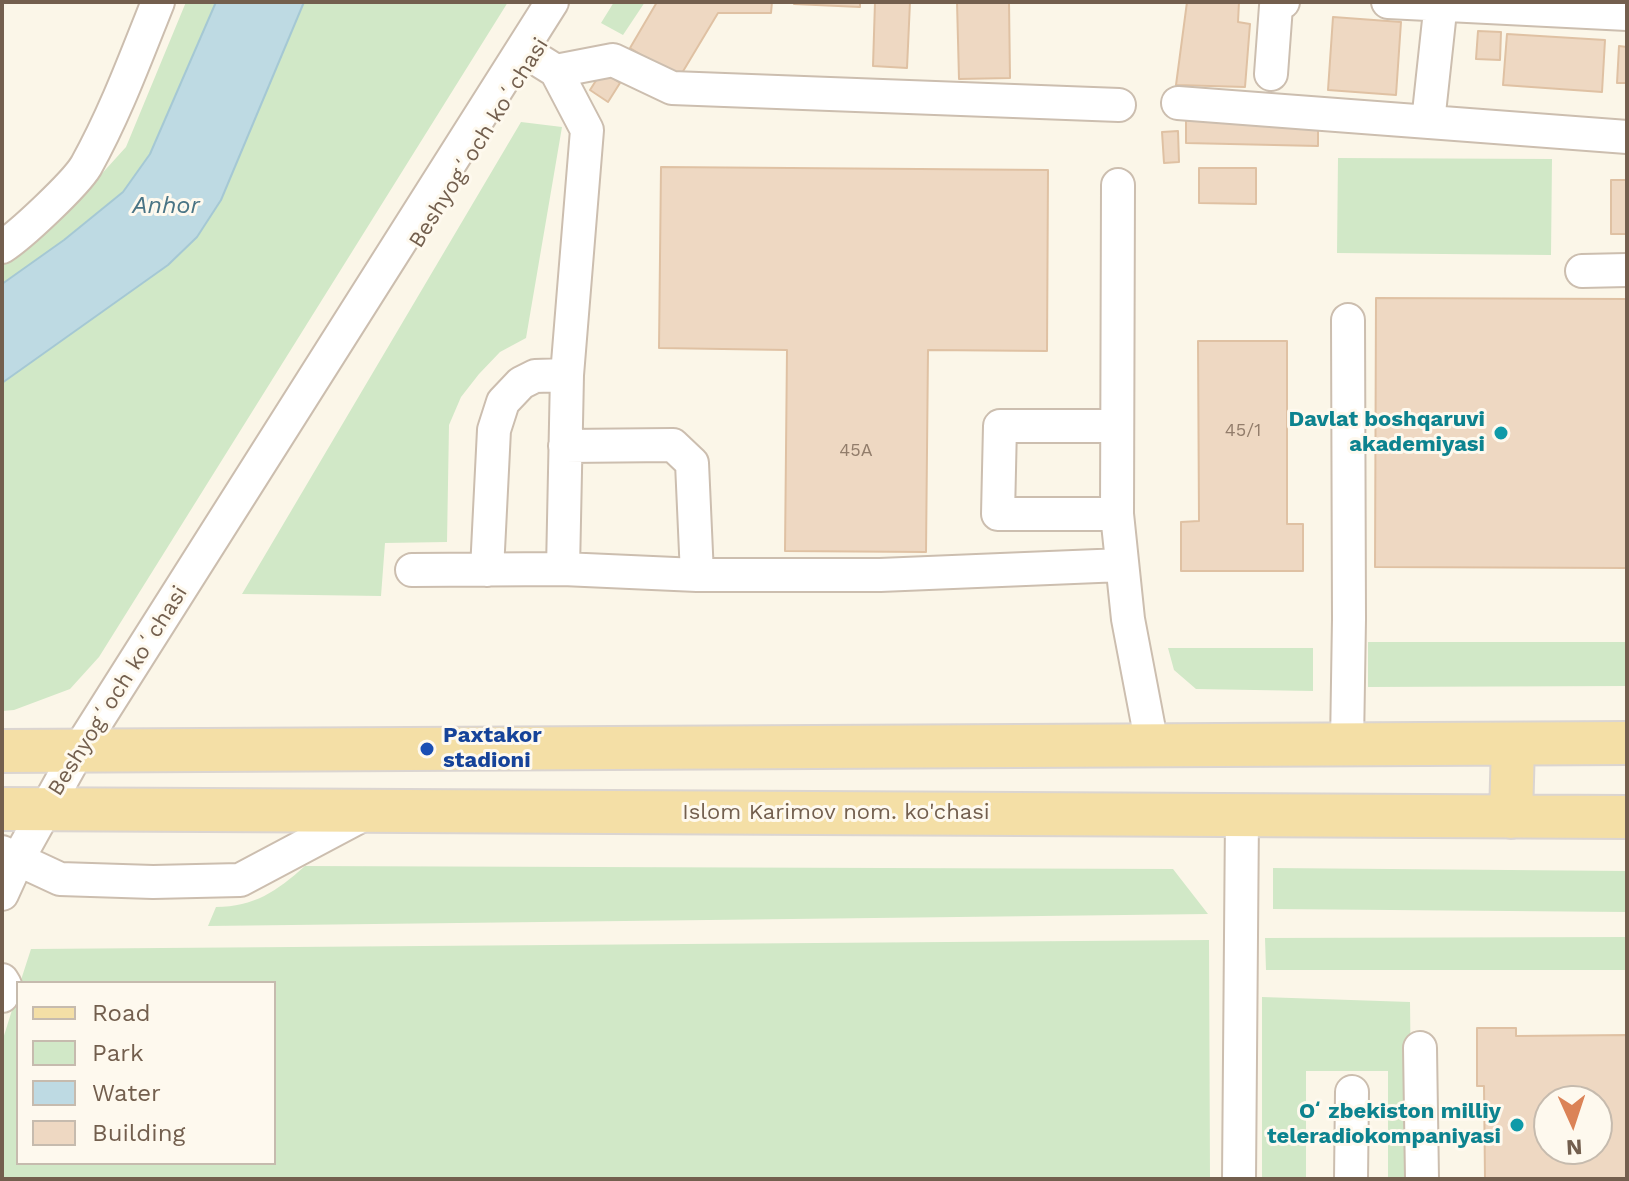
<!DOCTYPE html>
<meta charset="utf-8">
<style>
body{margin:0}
#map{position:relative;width:1629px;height:1181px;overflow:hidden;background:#fbf6e8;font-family:"Work Sans",sans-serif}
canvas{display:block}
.frame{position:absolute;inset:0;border:4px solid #735f4e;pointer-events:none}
.legend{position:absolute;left:16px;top:981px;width:260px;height:184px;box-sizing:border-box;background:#fef9ee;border:2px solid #c6bbae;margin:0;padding:10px 14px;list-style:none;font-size:24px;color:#735f4e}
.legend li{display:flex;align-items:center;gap:16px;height:40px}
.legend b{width:40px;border:2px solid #c6bbae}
.north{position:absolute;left:1533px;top:1085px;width:80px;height:80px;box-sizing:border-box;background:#fef9ee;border:2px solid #c6bbae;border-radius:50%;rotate:177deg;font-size:22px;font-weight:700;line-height:32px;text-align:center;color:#735f4e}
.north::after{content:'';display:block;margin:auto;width:28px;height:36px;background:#db8357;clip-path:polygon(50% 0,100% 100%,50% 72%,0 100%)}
</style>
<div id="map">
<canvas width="1629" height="1181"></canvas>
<div class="frame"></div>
<ul class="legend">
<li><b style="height:10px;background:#f4dfa6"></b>Road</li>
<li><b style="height:22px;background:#d1e8c7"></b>Park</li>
<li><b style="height:22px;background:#bedae3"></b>Water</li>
<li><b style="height:22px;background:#eed8c2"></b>Building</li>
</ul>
<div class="north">N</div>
</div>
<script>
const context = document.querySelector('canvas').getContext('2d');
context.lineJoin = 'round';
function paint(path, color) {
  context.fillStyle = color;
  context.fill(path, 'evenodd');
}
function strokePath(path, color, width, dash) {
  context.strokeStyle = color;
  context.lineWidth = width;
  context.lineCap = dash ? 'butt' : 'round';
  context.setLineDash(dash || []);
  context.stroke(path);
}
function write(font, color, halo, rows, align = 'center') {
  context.font = font + ' "Work Sans",sans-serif';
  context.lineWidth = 6;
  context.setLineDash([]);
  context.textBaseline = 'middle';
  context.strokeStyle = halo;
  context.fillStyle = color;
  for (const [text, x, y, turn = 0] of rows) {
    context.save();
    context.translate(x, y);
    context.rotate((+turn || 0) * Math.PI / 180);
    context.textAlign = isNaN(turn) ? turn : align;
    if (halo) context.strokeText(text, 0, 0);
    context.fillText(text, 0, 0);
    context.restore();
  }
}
paint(new Path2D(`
 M186 2H216L150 154 123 192 64 240 2 284V261L57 223 126 147Z
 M304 2H508L99 657 70 689 14 710 2 711V383L168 265 197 237 221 200Z
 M614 2H645L623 35 601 23Z
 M521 122 562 127 526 338 500 352 479 374 461 397 449 425 447 542 385 543 381 596 242 594Z
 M1338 158 1552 159 1551 255 1337 253Z
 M1368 642H1627V686L1368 687Z
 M1168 648H1313V691L1196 689 1174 670Z
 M305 866 1173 869 1208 914 208 926 216 907C254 907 277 891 305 866Z
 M1273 868 1627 871V912L1273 909Z
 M1627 937V970H1266L1265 938Z
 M1209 940 1210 1179H2V1042L18 991V1163H274V983H20L31 949Z
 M1262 997 1410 1002 1412 1179H1388V1071H1306V1179H1262Z`), '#d1e8c7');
const water = new Path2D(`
 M216 2H304L221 200 197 237 168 265 2 383V284L64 240 123 192 150 154Z`);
paint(water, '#bedae3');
strokePath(water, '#a5c8d4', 2);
const building = new Path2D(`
 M657 2H772L771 13H718L679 78 630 48Z
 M794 2H860V7L794 4Z
 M875 2H910L907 68 873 66Z
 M957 2H1009L1010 78 959 79Z
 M1187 2H1239L1238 22 1250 24 1245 87 1176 85Z
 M1333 17 1401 22 1396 95 1328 90Z
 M1478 31 1501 32 1500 60 1476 59Z
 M1507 34 1605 40 1602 92 1503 85Z
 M1619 46 1627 47V83H1617Z
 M602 71 620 83 608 102 590 90Z
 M1186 120 1318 123V146L1186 143Z
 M1178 131 1179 162 1164 163 1162 132Z
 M661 167 1048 170 1047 351 928 350 926 552 785 551 787 350 659 348Z
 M1199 168H1256V204L1199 203Z
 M1611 180H1627V234H1611Z
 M1376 298 1627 299V568L1375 567Z
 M1198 341H1287V524H1303V571H1181V522L1199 521Z
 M1477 1028H1516V1036L1627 1035V1179H1485L1484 1086H1477ZM1549 1101H1597V1149H1549Z`);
paint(building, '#eed8c2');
strokePath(building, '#dfc1a3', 2);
const minor = new Path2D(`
 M1388 2 1627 14
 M540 61 556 71 613 60 672 88 1119 105
 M1271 74 1276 6 1283 2
 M1178 103 1627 137
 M1428 122 1441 2
 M1118 185 1117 514 1128 619 1152 745
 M2 247C21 235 75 184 86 166 115 114 136 57 158 2
 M1582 271 1627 270
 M1116 426H1000L998 514H1117
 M565 446 673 445 692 463 697 575H880L1122 565
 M563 569 697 575
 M412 570 563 569 567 375 587 130 556 71
 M487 570 494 430 503 402 521 383 535 376 567 375
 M1347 744 1349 619 1348 320
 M2 852 60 879 153 882 240 880 368 812
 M2 894 18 859 78 751 552 2
 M2 980 5 985 2 996
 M1420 1048 1422 1179
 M1239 1179 1242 815
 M1351 1179 1352 1092`);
const major = new Path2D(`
 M2 751 1627 743
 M2 809 1627 817
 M1511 817 1513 744`);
strokePath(minor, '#ccbeaf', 36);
strokePath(major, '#dbd5d1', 46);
strokePath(minor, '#fff', 32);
strokePath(major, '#f4dfa6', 42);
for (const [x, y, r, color] of [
 [1501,433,8,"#0f9aa8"],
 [427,749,8,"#1a4fb4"],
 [1517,1125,8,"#0f9aa8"]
]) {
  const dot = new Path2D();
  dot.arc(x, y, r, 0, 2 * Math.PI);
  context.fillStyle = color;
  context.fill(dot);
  strokePath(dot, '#fef9ee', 3);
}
write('18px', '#927d6b', null, [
 ["45/1",1243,431],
 ["45A",856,451]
]);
write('22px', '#735f4e', '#fef9ee', [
 ["Beshyogʻoch koʻchasi",479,143,-58],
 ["Beshyogʻoch koʻchasi",118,691,-58],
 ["Islom Karimov nom. ko'chasi",836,813]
]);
write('bold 22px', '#0d838f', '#fef9ee', [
 ["Davlat boshqaruvi",1485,420],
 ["akademiyasi",1485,445],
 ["Oʻzbekiston milliy",1501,1112],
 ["teleradiokompaniyasi",1501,1137]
], 'right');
write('bold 22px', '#164399', '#fef9ee', [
 ["Paxtakor",443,736],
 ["stadioni",443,761]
], 'left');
write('italic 24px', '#497485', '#fef9ee', [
 ["Anhor",166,206]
]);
</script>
